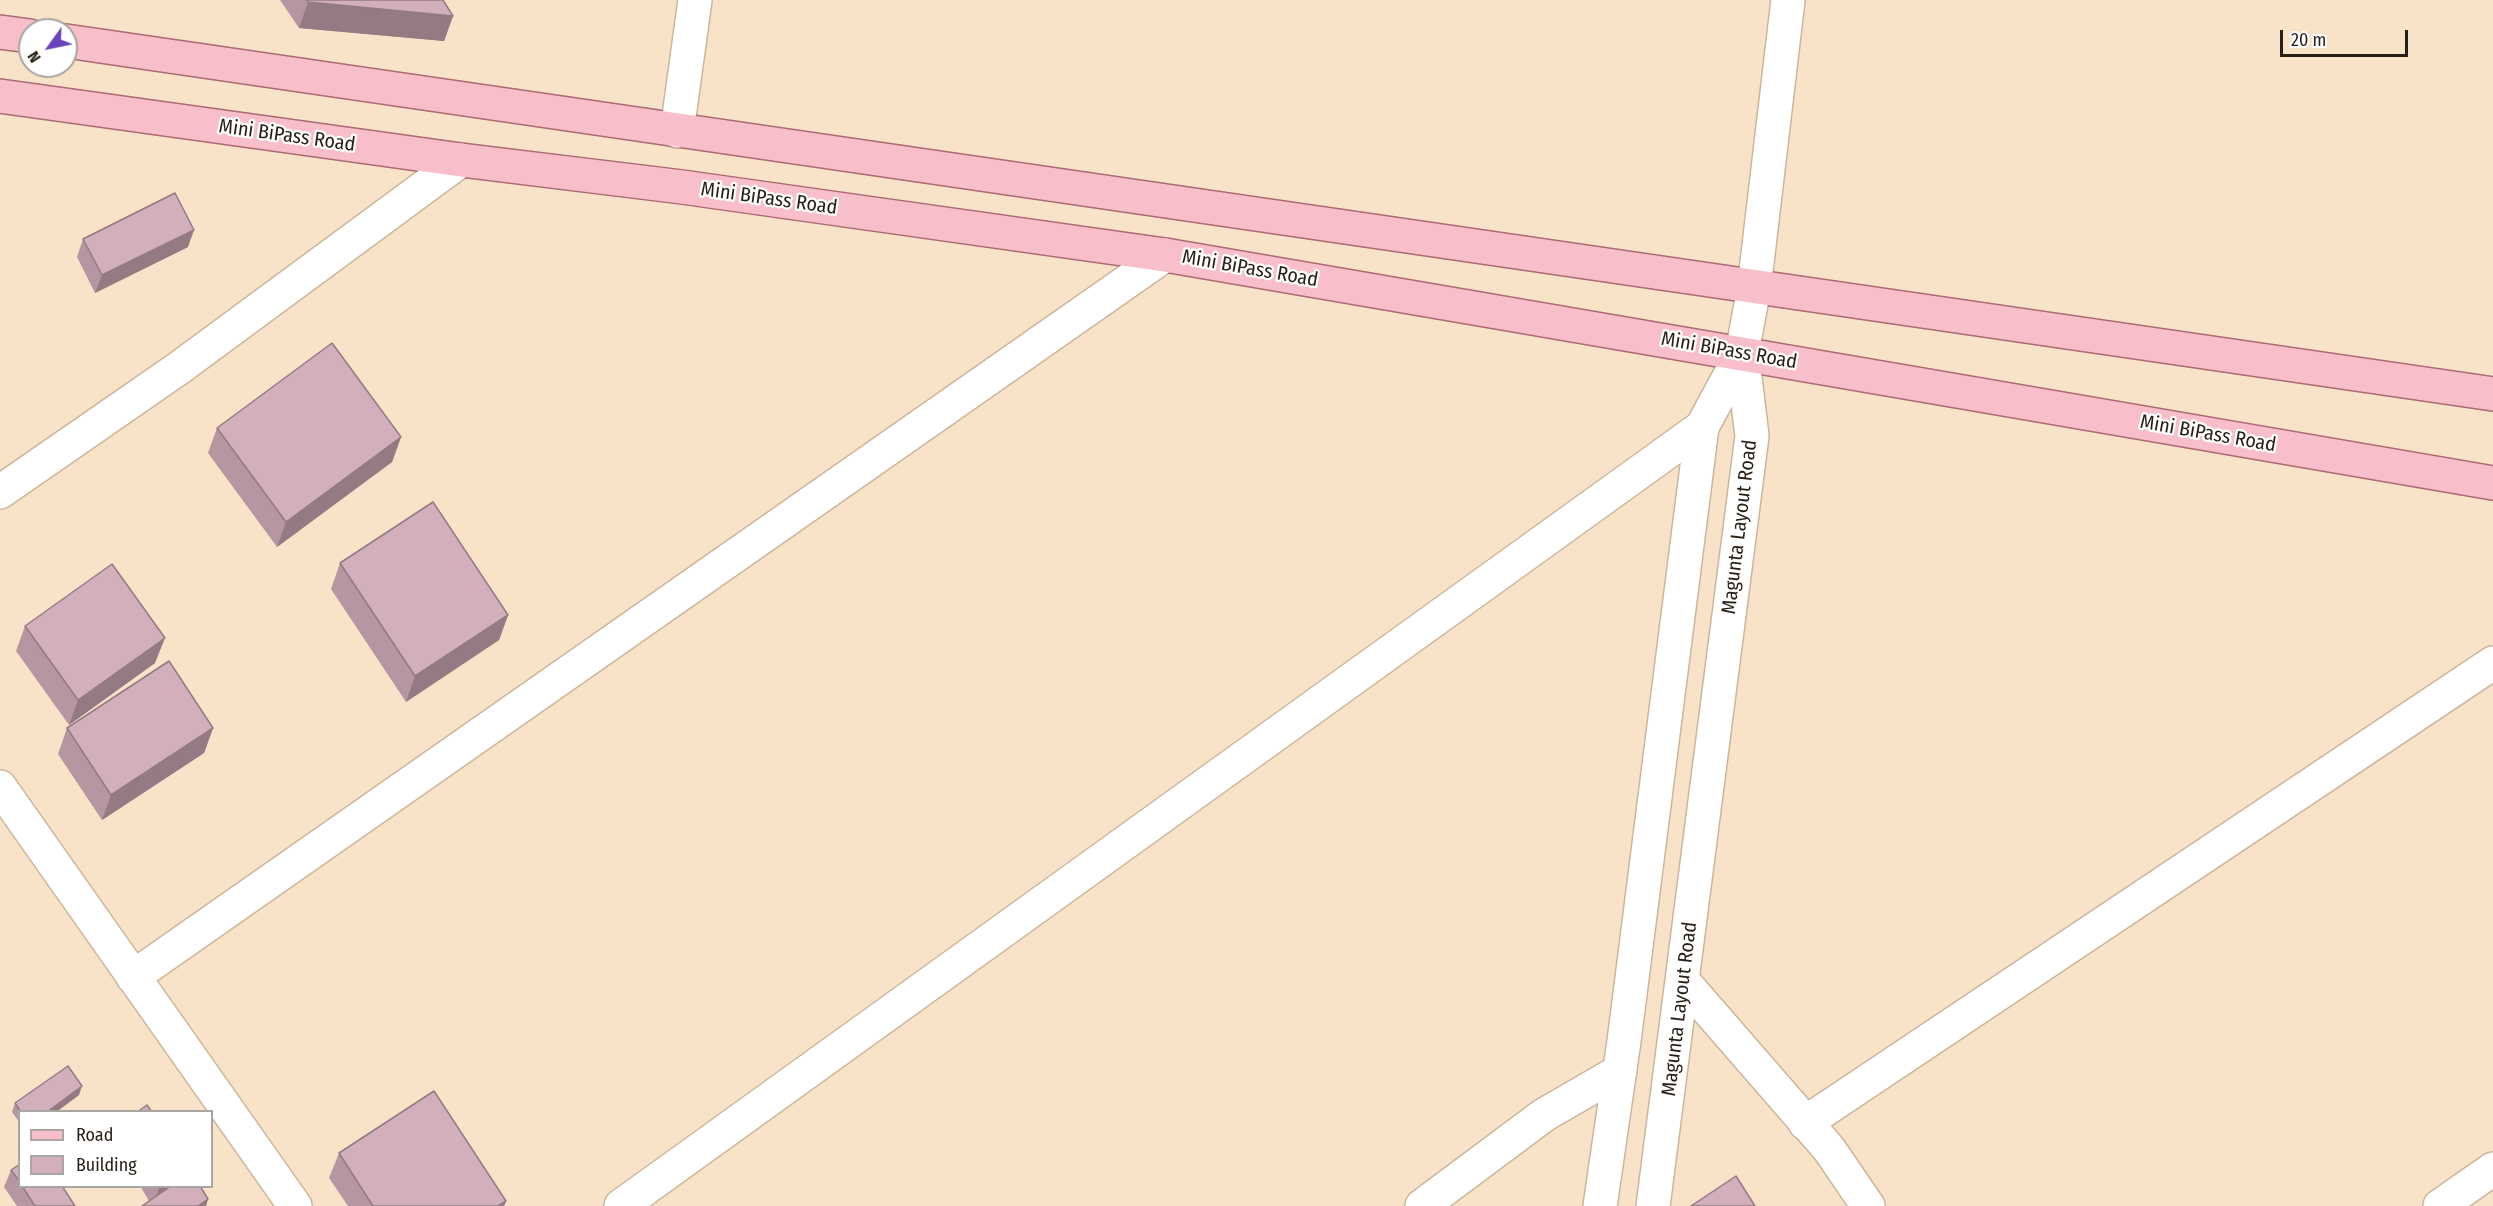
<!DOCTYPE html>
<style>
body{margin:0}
#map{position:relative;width:2493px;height:1206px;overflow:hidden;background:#f9e3c8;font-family:"Fira Sans Condensed",sans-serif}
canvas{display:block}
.legend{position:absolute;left:18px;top:1110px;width:195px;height:78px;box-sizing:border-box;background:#fff;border:2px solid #a9a5a1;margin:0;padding:8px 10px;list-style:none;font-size:18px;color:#271f15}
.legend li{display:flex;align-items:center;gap:12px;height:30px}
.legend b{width:30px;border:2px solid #a9a5a1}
.north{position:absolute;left:18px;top:18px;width:60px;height:60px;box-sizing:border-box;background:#fff;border:2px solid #a9a5a1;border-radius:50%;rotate:237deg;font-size:16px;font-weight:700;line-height:24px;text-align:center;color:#271f15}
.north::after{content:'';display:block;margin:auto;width:21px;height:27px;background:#6944bc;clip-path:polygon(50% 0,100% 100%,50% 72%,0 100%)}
.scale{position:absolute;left:2280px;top:30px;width:128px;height:27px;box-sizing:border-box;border:3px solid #271f15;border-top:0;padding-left:8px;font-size:18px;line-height:21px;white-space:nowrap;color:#271f15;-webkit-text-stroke:4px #fff;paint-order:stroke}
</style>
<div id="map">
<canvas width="2493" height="1206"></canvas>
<ul class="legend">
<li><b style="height:8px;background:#f8beca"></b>Road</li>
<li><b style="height:16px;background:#d2afbb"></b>Building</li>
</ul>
<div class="north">N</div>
<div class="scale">20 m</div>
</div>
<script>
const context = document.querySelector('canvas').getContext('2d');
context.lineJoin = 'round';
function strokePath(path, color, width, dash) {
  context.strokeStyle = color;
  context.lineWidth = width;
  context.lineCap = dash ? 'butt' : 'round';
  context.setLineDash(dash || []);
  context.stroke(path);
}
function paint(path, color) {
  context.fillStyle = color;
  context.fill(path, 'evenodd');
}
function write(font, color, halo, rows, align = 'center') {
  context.font = font + ' "Fira Sans Condensed",sans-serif';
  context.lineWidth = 4.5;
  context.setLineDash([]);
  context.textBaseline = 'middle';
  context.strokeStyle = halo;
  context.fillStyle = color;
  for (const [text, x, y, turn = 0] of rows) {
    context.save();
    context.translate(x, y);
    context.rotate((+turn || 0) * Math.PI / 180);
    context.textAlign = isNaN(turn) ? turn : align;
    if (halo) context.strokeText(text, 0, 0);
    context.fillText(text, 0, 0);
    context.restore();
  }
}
const minor = new Path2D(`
 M677 131 695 0
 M0 492 179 368 461 160
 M0 787 295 1206
 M133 977 1165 255
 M1683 981 1829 1149 1868 1206
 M1805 1123 2493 663
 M621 1206 1702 427
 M1422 1206 1544 1115 1620 1071
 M1600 1206 1624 1041 1702 427 1742 353
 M1653 1206 1752 436 1742 353 1754 288 1788 0
 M2440 1206 2493 1169`);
const major = new Path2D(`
 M0 32 30 36
 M66 41 2493 394
 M0 96 461 160 682 187 1165 255 2493 483`);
strokePath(minor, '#cbb69c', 36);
strokePath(major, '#ac6a74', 36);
strokePath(minor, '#fff', 33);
strokePath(major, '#f8beca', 33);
paint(new Path2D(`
 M280 0H443L453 16 444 41 299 28Z
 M83 239 188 247 95 293 77 257Z
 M217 428 401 437 392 462 277 547 208 453Z
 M340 563 508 615 499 640 406 702 331 589Z
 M25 626 155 663 69 725 16 651Z
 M67 728H213L204 753 102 820 58 754Z
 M79 1095 56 1112H20V1123L12 1112 15 1103Z
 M339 1153 506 1201 504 1206H348L329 1178Z
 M20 1164V1186H62L75 1206H17L4 1187 11 1170Z
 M140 1186H200L208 1199 206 1206H142L149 1201Z`), '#b596a1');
paint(new Path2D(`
 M308 2 453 16 444 41 299 28Z
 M194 230 188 247 95 293 102 275Z
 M401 437 392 462 277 547 286 522Z
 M508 615 499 640 406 702 415 676Z
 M165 638 155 663 69 725 78 700Z
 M213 728 204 753 102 820 111 795Z
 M82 1086 79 1095 56 1112H47Z
 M161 1186H182L153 1206 159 1188Z
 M208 1199 206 1206H198Z
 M506 1201 504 1206H498Z`), '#937a83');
const building = new Path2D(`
 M306 0H443L453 16 308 2Z
 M175 193 194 230 102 275 83 239Z
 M332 343 401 437 286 522 217 428Z
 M433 502 508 615 415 676 340 563Z
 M112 564 165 638 78 700 25 626Z
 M169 661 213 728 111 795 67 728Z
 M68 1066 82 1086 47 1112H21L15 1103Z
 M434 1091 506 1201 498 1206H373L339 1153Z
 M147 1105 152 1112H137Z
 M20 1164V1182L11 1170Z
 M1736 1176 1755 1206H1691Z
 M22 1186H62L75 1206H35Z
 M171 1186H200L208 1199 198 1206H142Z`);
paint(building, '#d2afbb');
strokePath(building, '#937a83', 1.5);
write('20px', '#271f15', '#fff', [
 ["Mini BiPass Road",287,136,8],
 ["Mini BiPass Road",769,199,8],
 ["Mini BiPass Road",1250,269,10],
 ["Mini BiPass Road",1729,351,10],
 ["Mini BiPass Road",2208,434,10],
 ["Magunta Layout Road",1740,527,-83],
 ["Magunta Layout Road",1680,1009,-83]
]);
</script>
